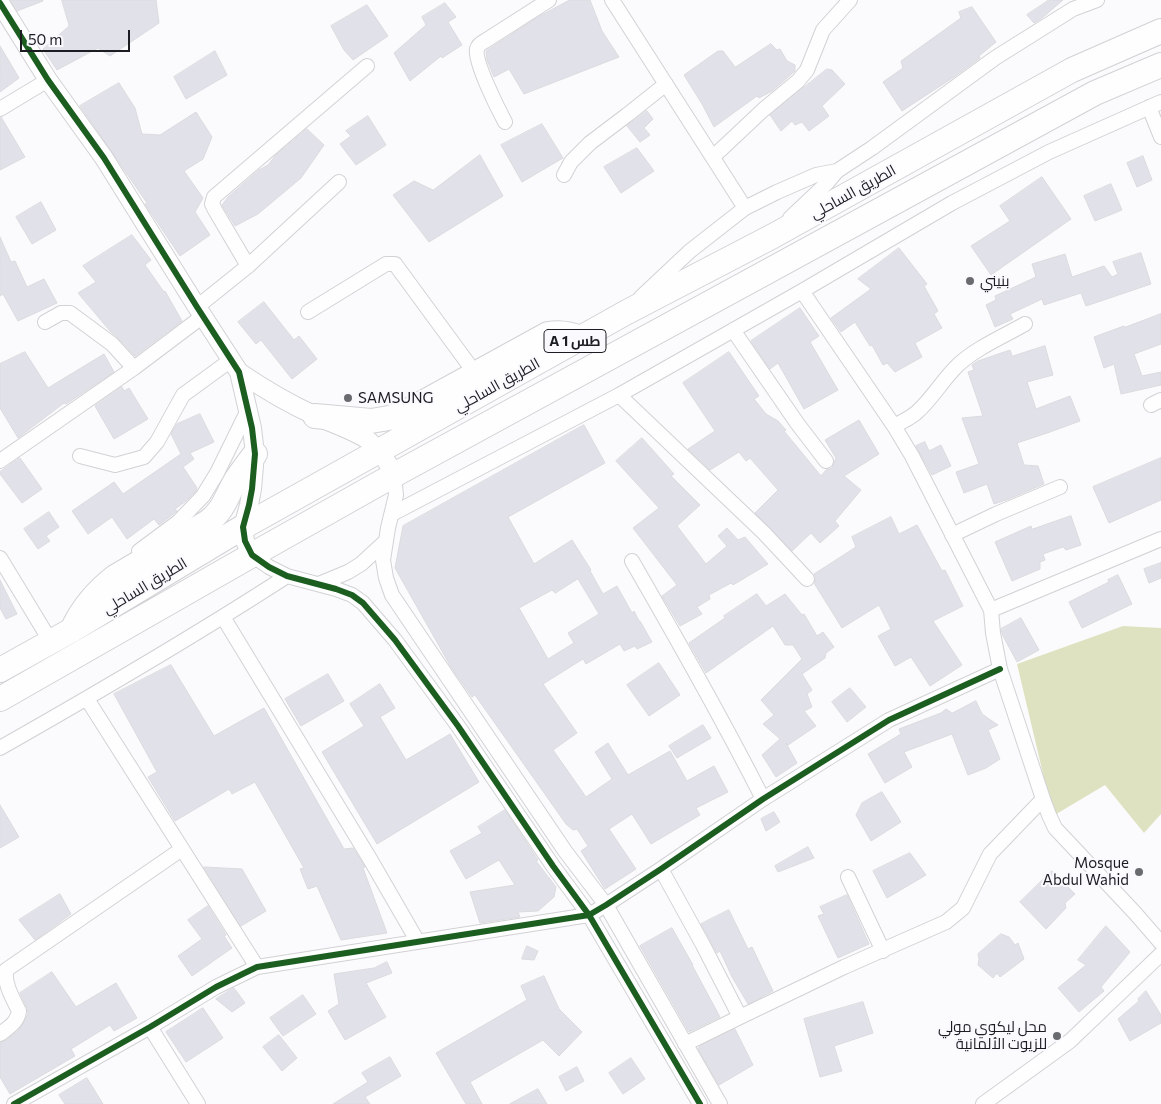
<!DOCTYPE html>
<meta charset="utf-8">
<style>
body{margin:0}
#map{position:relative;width:1161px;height:1104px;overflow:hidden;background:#fbfbfd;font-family:Commissioner,sans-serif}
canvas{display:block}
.scale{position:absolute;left:20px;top:30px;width:110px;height:22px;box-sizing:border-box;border:2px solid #1c1d23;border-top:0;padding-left:6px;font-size:15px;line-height:18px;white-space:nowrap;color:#1c1d23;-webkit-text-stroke:4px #fafafe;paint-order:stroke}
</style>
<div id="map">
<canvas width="1161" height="1104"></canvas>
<div class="scale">50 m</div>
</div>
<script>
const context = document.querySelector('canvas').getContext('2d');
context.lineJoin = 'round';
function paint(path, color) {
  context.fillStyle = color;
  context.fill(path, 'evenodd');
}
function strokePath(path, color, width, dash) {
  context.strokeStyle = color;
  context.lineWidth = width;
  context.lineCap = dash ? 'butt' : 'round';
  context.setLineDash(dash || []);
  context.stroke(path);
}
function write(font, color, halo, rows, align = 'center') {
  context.font = font + ' Commissioner,Cairo,sans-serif';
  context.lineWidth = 4;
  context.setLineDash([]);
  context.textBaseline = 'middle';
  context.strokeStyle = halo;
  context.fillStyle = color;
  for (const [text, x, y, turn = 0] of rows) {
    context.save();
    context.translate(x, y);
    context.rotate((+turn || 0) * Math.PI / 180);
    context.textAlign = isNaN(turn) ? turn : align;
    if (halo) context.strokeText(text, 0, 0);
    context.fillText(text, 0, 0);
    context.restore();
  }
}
paint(new Path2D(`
 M1123 626 1161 628V814L1144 833 1105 785 1053 816 1017 664Z`), '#dfe2c0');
const building = new Path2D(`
 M11 0H43V1L17 11Z
 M62 0H156L159 23 110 56 98 48 57 70 43 49 69 26Z
 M570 0H590L602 31 619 57 524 94 509 69 494 77 487 60 486 51 538 17Z
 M1049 0H1063L1042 18 1034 23 1027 15Z
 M445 3 456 17 448 22 462 45 442 58 441 56 410 81 394 53 426 25 422 17Z
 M367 5 388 36 353 60 344 50 331 26Z
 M972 7 996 42 979 56 980 58 954 77 902 111 883 82 903 68 901 61 961 18 959 12Z
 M771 44 777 50 780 49 787 61 795 65V71L772 91 759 98 757 96 714 127 702 104 684 75 718 51H723L735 67Z
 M0 46 19 78 0 92Z
 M215 51 227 75 186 99 174 77Z
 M827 69 832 70 845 84 822 106 829 116 809 131 802 122 795 125 792 121 781 131 770 115Z
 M119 83 135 108 142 134 160 135 196 112 212 137 203 159 184 171 203 198 195 212 210 235 180 256 145 204 147 203 80 106Z
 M647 111 653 119 644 128 650 135 640 142 627 126Z
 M368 116 386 145 356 165 340 144 351 136 346 131Z
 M1 117 25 157 0 170V118Z
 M542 124 563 158 522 182 501 145Z
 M307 129 324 145 301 178 258 214 235 226 222 205 228 197 259 170 268 165 275 156Z
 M637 148 654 171 621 193 604 167Z
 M480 155 503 196 429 242 393 195 414 181 433 190Z
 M1143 156 1152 180 1137 187 1127 163Z
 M1042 177 1071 219 991 275 971 246 1010 221 1000 206Z
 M1111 184 1122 210 1095 221 1084 196Z
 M41 202 56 230 32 244 16 217Z
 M132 235 151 260 145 265 164 292 165 291 182 321 135 356 118 338 110 331 78 293 96 282 83 266Z
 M0 237 11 262 15 261 27 287 44 279 57 303 18 321 3 294 0 296Z
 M899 248 927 284 924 286 938 311 934 314 942 328 915 343 922 357 895 372 887 363 883 365 872 345 870 346 855 322 841 332 831 318 871 289 858 279Z
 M1141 253 1151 284 1086 306 1081 293 1044 305 1042 299 1010 314 1013 319 995 327 986 305 996 300 995 296 1036 277 1032 264 1065 254 1072 277 1104 266 1112 277 1118 274 1113 262Z
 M264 302 294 340 299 336 317 359 292 379 261 340 256 344 238 322Z
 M800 308 819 336 810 342 838 390 804 409 778 363 770 369 751 341Z
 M1161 314V344L1134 354 1142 376 1161 372V385L1121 394 1114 364 1104 368 1094 337 1124 326 1125 327Z
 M1045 346 1053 375 1027 382 1036 409 1070 396 1080 421 1050 432 1017 443 1024 465 1038 466 1044 484 1009 499 994 504 987 484 964 493 956 472 979 464 962 418 983 416 968 372 974 370 972 365 978 361 1010 350 1012 356Z
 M25 352 48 388 104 354 114 372 66 404 64 403 18 438 0 408V364Z
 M729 352 759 396 754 399 766 414 778 421 786 430 784 431 821 476 826 470 832 468 836 458 825 440 859 420 879 454 844 476 861 490 835 521 839 526 820 543 811 533 792 551 755 513 778 490 750 458 746 461 739 452 710 470 688 449 715 431 683 383Z
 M122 387 124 391 129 388 148 419 114 439 95 406Z
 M200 414 214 442 190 453 194 459 183 467 197 488 196 491 186 501 175 509 177 511 172 515 159 525 154 519 127 539 112 517 88 534 72 511 114 482 123 494 181 454 171 434 177 424Z
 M584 425 605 463 508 517 534 564 572 540 591 570 590 571 603 594 617 586 632 613 634 611 639 621H640L652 642 637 649 635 646 624 651 620 644 586 664 583 659 543 684 577 733 553 750 586 797 612 779 595 752 608 743 628 775 670 751 687 781 714 766 728 792 696 808 700 815 651 844 632 814 609 829 636 869 605 889 581 851 588 846 577 829 573 830 566 824 475 695 472 697 451 667 395 568 403 526ZM578 579 599 614 568 633 574 643 548 659 519 608 552 590 555 593Z
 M642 438 674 474 671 476 700 505 677 526 706 564 727 546 718 536 727 528 738 540 745 537 768 564 733 585 731 583 709 595 710 599 697 607 702 614 680 626 662 596 677 585 633 528 659 508 616 461Z
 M925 442 929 451 941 445 951 466 932 475 916 446Z
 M20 458 42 489 22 503 0 474V472Z
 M1161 458V500L1109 523 1093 487Z
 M49 512 59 527 46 536 50 541 38 549 24 529Z
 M1071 516 1081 545 1066 550 1063 547 1043 554 1045 560 1040 562V569L1012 581 995 542 1031 526 1032 529Z
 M891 517 899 534 917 525 942 571 945 570 963 606 933 621 962 665 930 686 911 657 895 666 878 636 891 629 879 605 842 628 814 583 816 578 814 574 856 547 852 537Z
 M1161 563V578L1149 583 1144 569Z
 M1118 575 1132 604 1082 628 1069 602 1109 582 1108 580Z
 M0 580 17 614 6 619 0 608Z
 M757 594 766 606 785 594 802 615 804 614 817 636 823 632 834 647 826 653 825 658 802 674 812 690 807 694 812 707 804 711 816 726 788 745 786 743 797 763 776 777 762 755 780 739 763 724 774 715 761 700 802 659 797 651 793 645H785L773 626 706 673 689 643 725 618 724 616Z
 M1021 618 1039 650 1017 662 1003 636 1001 629Z
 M659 663 680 695 649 716 627 685Z
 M171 665 214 736 264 708 344 849 353 848 365 867 363 868 387 933 341 940 317 886 308 889 300 869 304 868 255 782 232 794 229 789 175 821 148 777 157 772 114 694Z
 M328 674 344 701 301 726 285 699Z
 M380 684 395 708 380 717 406 760 450 734 479 782 377 844 322 752 364 726 350 704Z
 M850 688 866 707 847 722 832 702Z
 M976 701 982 714 998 725 988 730 1000 759 986 768 968 775 952 734 904 752 912 767 885 783 868 754 901 734 899 729 941 713 946 709 952 713Z
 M703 725 711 738 677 758 669 746Z
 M882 792 901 822 871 841 856 815 862 803Z
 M0 805 19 837 0 848Z
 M505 810 538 860 536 861 556 887 554 897 538 911 518 912 520 917 480 923 470 892 515 885 499 860 466 879 450 851 482 833 478 827Z
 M774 812 780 822 766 831 761 819Z
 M808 847 814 858 778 872 775 866Z
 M910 853 926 875 887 898 873 871Z
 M204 867 242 869 266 911 241 926Z
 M1052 871 1075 894 1065 903 1066 908 1046 929 1020 902Z
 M60 894 71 914 35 940 19 920Z
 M847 895 869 944 838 958 818 916 824 914 820 907Z
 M208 906 226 935 224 936 232 948 192 976 178 956 202 939 188 920Z
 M729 910 748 949 752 947 773 991 748 1004 732 977 720 951 717 953 701 924Z
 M1106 926 1130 952 1101 987 1104 991 1079 1012 1058 988 1086 965 1078 960Z
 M672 928 693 965H692L720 1017 689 1032 640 946Z
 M1001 934 1009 937 1015 945 1018 943 1024 959 1000 977 997 973 993 978 978 965 979 959 978 954Z
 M527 946 538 951 534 960 522 959Z
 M387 962 392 973 366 983 386 1017 345 1040 328 1011 339 1004 334 974 374 968Z
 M52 972 76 1007 116 983 137 1018 114 1031 110 1025 71 1049 75 1056 10 1094 0 1077V1043L5 1041 18 1031 26 1018 28 1013 27 1008 20 993Z
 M544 976 559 1009 582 1032 559 1056 543 1040 470 1082 482 1104H466L436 1053 527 1000 521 986Z
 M234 988 245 1003 232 1012 216 999Z
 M1146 991 1161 1015V1023L1130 1041 1118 1019 1139 1001 1138 999Z
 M303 995 316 1014 283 1036 270 1018Z
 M863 1002 873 1033 834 1046 842 1071 820 1077 804 1019Z
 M203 1008 223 1038 186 1062 166 1032Z
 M735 1029 753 1065 719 1085 698 1049 699 1047Z
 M279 1035 297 1058 282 1071 263 1047Z
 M390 1057 401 1076 365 1097 370 1104H333L368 1082 362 1073Z
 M631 1058 645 1079 623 1094 609 1073Z
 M577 1067 584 1081 566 1091 559 1077Z
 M87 1078 103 1104H65L59 1095Z
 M538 1089 547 1104H510Z`);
paint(building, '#e1e2e9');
strokePath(building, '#dbdbdf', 1);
const minor = new Path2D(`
 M612 0 745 208
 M1149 107 1161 137
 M0 109 48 80
 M505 122C498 109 474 61 477 49 478 45 481 43 485 41L549 0
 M713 157 763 110 798 81 807 70 823 30 850 0
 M564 175 571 162 590 143 627 115 666 84
 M790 218 826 184 837 171 872 148 995 58 1073 9 1097 0
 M248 266 215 210 212 204 214 197 367 66
 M802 291 894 426 912 456 991 610 993 633 1000 669 1043 799 1049 815 1055 828 1135 913 1161 943
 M641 297 690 251 745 208 777 192 816 175 837 171
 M197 307 248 266 339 182
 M308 312 386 264H395L475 373
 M45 322 61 313H70L112 344 134 368
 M733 330 797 423 826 461
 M619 395 764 533 807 579
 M1151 405 1161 400
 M894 426C901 422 911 418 917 412 933 398 943 379 958 365 976 348 1004 336 1025 324
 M80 456 115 465 144 457 157 442 183 395 231 360
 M0 461 134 368 203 316
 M394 475 396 495 388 528 383 560 386 578 392 595 565 851 606 905 720 1104
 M392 514 619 395 802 291 952 203 1049 152 1161 102
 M952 535 996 514 1060 487
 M139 551 178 522 203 496 217 473 248 410
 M252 555 269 567 287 576 336 589 352 595 363 603 395 640 458 726 553 866 589 915 700 1104
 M0 558 51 642
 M632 561C677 639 722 718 763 799
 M319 584 348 572 361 564 386 541
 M991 610 1161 539
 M223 617 370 859 418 942
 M87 699 257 967
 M0 748C97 693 193 637 287 576
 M661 869 703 945 740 1017
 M848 877 883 951
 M150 1027 198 1104
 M0 1034C8 1028 18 1022 19 1011 13 999 4 984 6 970L182 849
 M685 1044 740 1017 844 967 946 922 963 908 990 854 1043 799
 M14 1104 150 1027 216 987 257 967 589 915 606 905 661 869 763 799 889 720 1000 669
 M983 1104 1070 1041 1161 954`);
const tertiary = new Path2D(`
 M0 3 48 80 104 158 197 307 239 372 252 428 255 454 252 489 249 505 243 527 245 541 252 555
 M239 372C264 389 289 404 316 416 331 423 358 432 369 441 381 451 388 462 394 475`);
const trunk = new Path2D(`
 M315 416 371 421 389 418 406 412 548 334C560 332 569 333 580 338
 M74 626C84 606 97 591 115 577L208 522C224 510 226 497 236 480 242 471 248 463 255 454
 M0 670 72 630 243 527 627 312 773 236 1072 70 1161 31
 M0 699 252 555 394 475 1095 93 1161 65`);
strokePath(minor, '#d2d2d6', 16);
strokePath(tertiary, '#d2d2d6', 20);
strokePath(trunk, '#d2d2d6', 26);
strokePath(minor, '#fefeff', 14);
strokePath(tertiary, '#fefeff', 18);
strokePath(trunk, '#fefeff', 24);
strokePath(new Path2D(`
 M0 3 48 80 104 158 197 307 239 372 252 428 255 454 252 489 249 505 243 527 245 541 252 555 269 567 287 576 336 589 352 595 363 603 395 640 458 726 553 866 589 915 700 1104
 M14 1104 150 1027 216 987 257 967 589 915 606 905 661 869 763 799 889 720 1000 669`), '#1b5e20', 6);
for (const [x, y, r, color] of [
 [970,281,5,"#6a6b6f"],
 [348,398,5,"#6a6b6f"],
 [1139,872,5,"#6a6b6f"],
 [1057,1036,5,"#6a6b6f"]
]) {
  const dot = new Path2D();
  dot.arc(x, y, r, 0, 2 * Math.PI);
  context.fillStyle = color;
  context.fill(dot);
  strokePath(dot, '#fafafe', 2);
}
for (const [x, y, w] of [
 [575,341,62]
]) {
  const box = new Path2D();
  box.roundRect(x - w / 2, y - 11.5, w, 23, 4);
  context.fillStyle = '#fafafe';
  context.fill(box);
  strokePath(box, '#1c1d23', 1);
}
write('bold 14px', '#1c1d23', null, [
 ["A 1 طس",575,341]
]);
write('15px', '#1c1d23', '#fafafe', [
 ["الطريق الساحلي",853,192,-29],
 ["الطريق الساحلي",497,385,-29],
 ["الطريق الساحلي",145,586,-31]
]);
write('15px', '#1c1d23', '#fafafe', [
 ["بنيني",980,281],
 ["SAMSUNG",358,398],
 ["Mosque",1129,863,"right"],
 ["Abdul Wahid",1129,880,"right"],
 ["محل ليكوي مولي",1047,1027,"right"],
 ["للزيوت الألمانية",1047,1044,"right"]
], 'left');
</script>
